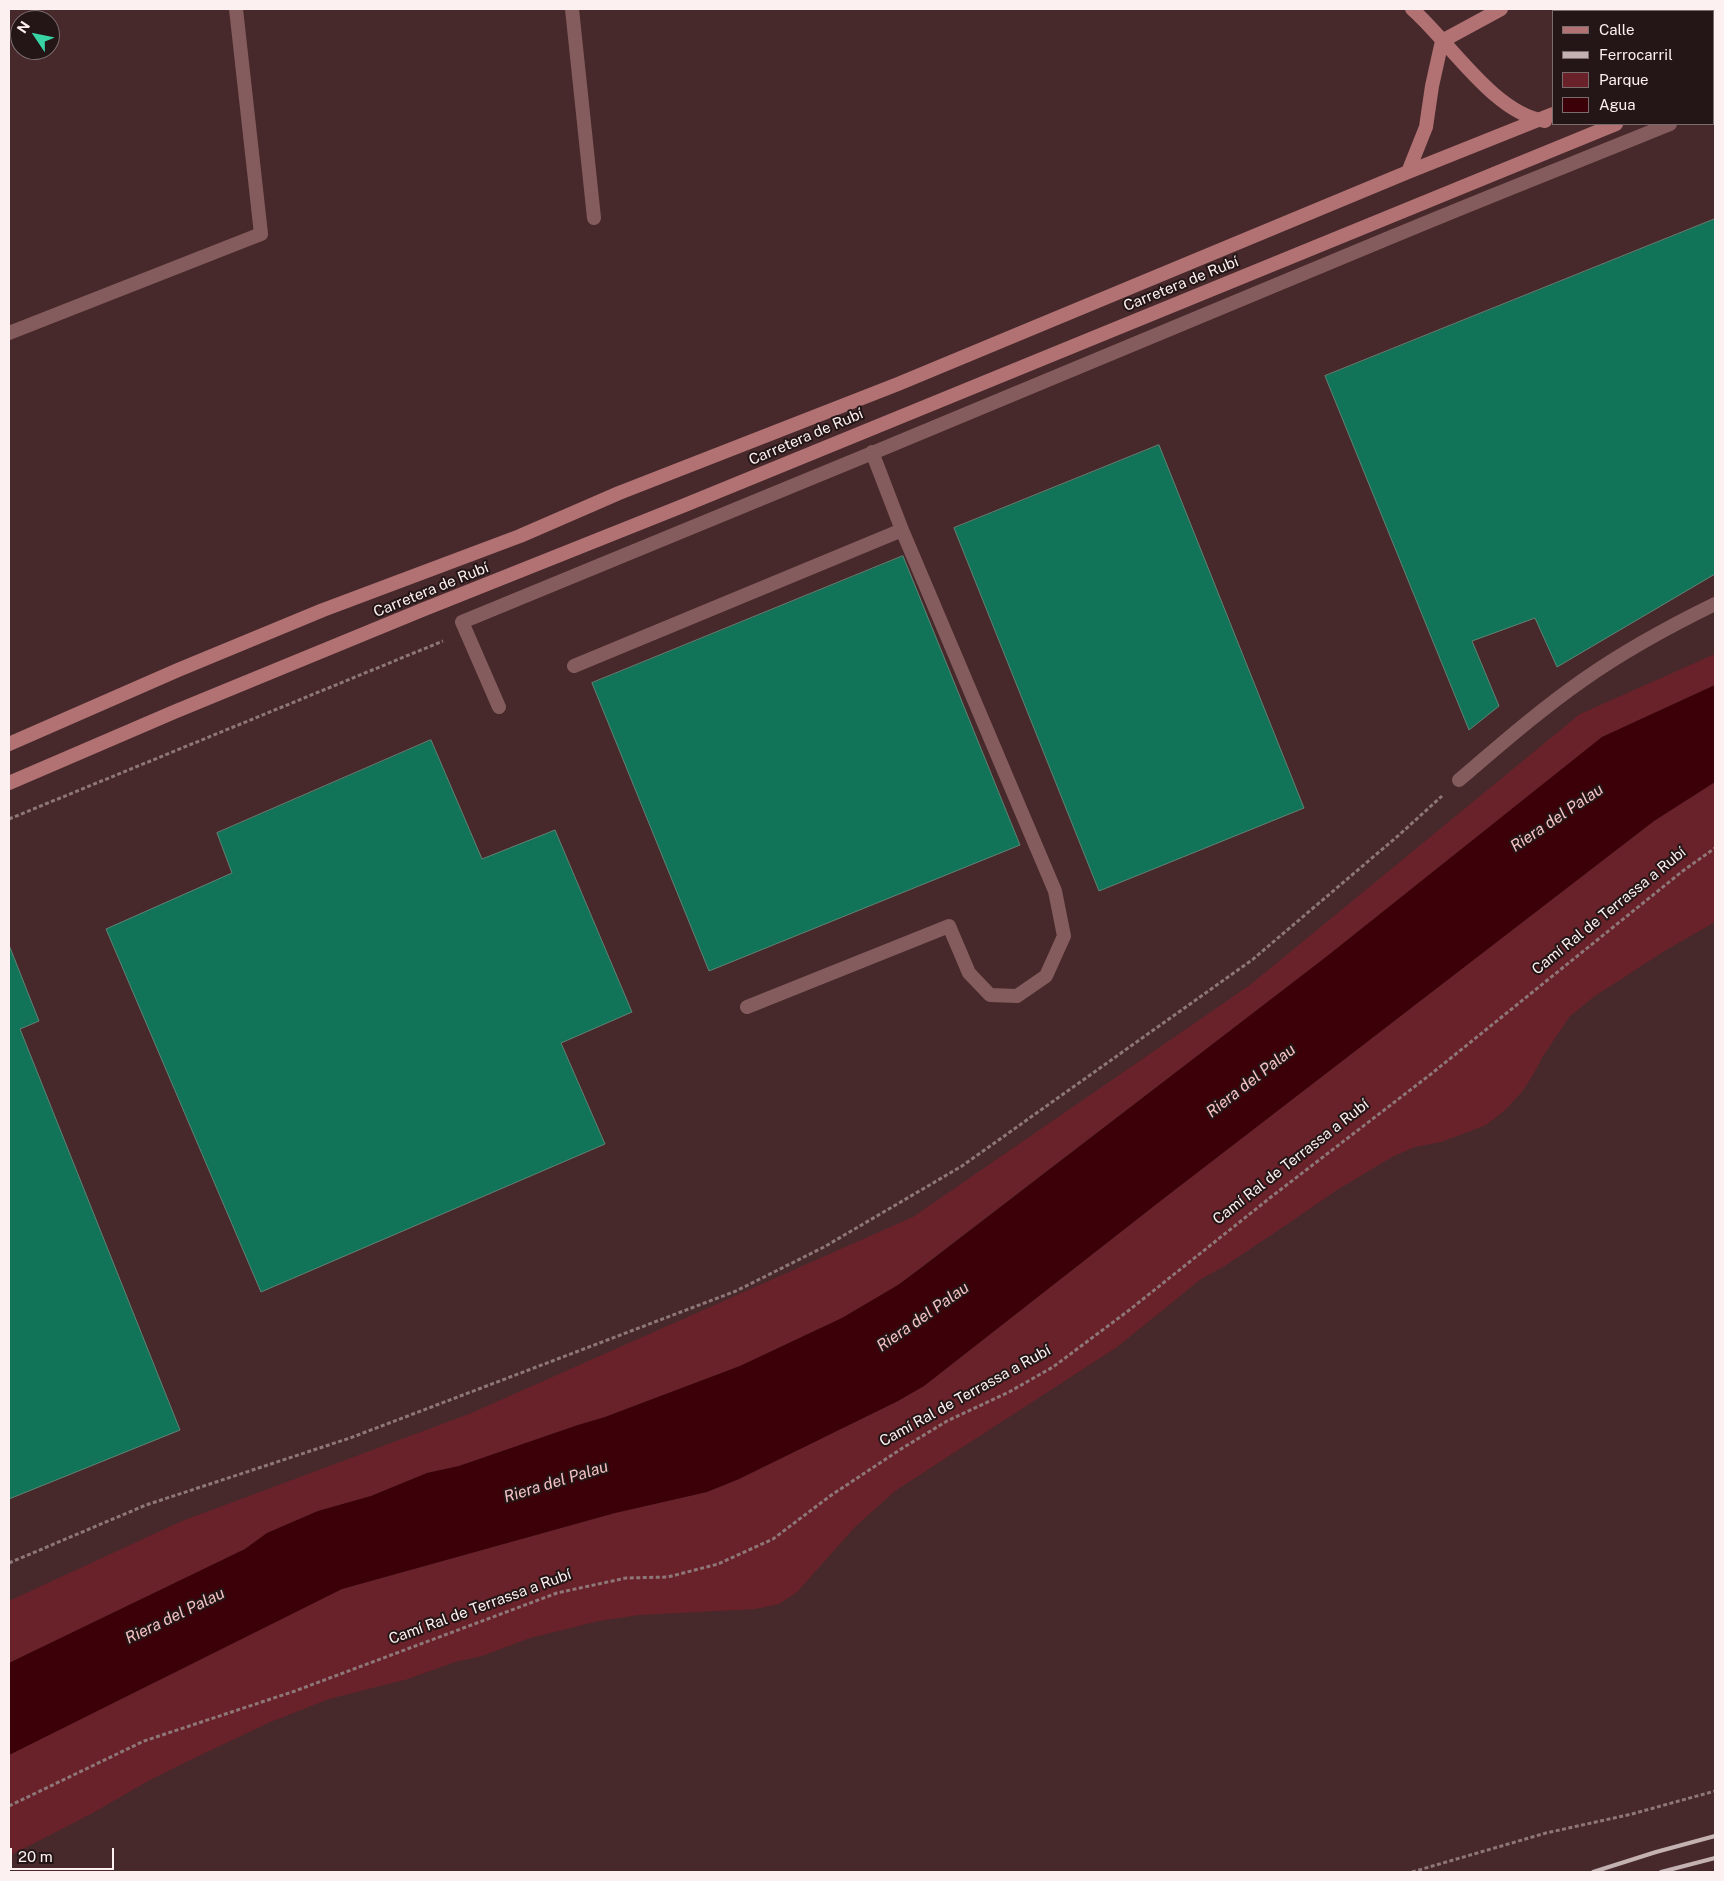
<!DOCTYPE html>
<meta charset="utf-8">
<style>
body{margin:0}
#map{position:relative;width:1724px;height:1881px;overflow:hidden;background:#47292b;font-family:"Public Sans",sans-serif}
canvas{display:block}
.frame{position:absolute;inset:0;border:10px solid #fdf0f0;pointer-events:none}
.legend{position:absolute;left:1552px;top:10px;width:162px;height:115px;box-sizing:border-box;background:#241617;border:1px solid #7b6d6e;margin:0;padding:6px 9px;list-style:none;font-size:15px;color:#fdf0f0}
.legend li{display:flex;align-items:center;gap:10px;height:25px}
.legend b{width:25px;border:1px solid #7b6d6e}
.north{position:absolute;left:10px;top:10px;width:50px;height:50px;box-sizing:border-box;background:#241617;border:1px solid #7b6d6e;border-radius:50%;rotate:304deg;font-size:14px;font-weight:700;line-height:20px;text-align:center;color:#fdf0f0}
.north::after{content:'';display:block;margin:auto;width:18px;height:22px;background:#38d4a6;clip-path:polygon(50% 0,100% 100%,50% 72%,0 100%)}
.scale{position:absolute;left:10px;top:1848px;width:104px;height:22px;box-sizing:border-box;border:2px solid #fdf0f0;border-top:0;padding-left:6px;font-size:15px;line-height:18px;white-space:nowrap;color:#fdf0f0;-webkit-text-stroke:4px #241617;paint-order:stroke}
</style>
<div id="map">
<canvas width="1724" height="1881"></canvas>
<div class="frame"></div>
<ul class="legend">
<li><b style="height:6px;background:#b27274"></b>Calle</li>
<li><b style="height:6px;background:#c4b2b3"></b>Ferrocarril</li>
<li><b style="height:14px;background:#6a222a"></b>Parque</li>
<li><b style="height:14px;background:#3c0009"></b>Agua</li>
</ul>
<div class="north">N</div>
<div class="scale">20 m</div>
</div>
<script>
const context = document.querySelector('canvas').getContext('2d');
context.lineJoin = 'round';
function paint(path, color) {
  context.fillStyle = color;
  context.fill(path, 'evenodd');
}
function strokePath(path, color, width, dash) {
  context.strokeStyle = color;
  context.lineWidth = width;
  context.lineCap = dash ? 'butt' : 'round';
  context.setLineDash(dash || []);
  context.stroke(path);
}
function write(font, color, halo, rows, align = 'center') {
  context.font = font + ' "Public Sans",sans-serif';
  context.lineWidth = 4;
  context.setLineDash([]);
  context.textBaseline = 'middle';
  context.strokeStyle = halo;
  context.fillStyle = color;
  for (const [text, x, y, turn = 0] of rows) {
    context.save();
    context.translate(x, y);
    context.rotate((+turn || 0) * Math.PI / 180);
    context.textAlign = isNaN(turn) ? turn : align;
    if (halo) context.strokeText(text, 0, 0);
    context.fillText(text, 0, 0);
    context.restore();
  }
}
paint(new Path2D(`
 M1715 654V685L1602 737 1326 957 898 1285 842 1318 740 1366 605 1417 578 1425 459 1466 427 1473 371 1496 318 1511 267 1533 245 1549 9 1663V1601L182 1521 469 1414 913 1217 1250 985 1580 714Z
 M1715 782V922L1666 950 1595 996 1570 1016 1543 1056 1533 1075 1521 1093 1504 1111 1486 1125 1441 1142 1415 1147 1392 1157 1337 1190 1286 1225 1223 1267 1201 1279 1117 1347 895 1491 855 1527 797 1592 779 1604 755 1609 639 1615 599 1621 530 1638 482 1656 455 1662 408 1679 329 1699 268 1723 182 1764 148 1781 91 1814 9 1856V1755L342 1589 615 1513 707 1492 739 1479 898 1401 924 1386 1163 1199 1654 821Z`), '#6a222a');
paint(new Path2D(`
 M1715 685V782L1654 821 1163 1199 924 1386 898 1401 739 1479 707 1492 615 1513 342 1589 9 1755V1663L245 1549 267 1533 318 1511 371 1496 427 1473 459 1466 578 1425 605 1417 740 1366 842 1318 898 1285 921 1268 1326 957 1602 737Z`), '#3c0009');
const building = new Path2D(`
 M1715 219V574L1557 667 1535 618 1472 641 1499 706 1469 730 1325 376Z
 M1159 445 1304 808 1099 891 954 528Z
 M903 556 1020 845 709 971 592 683Z
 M431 740 482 859 555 830 632 1012 561 1043 605 1144 261 1292 106 929 232 873 217 833Z
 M9 945 39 1021 20 1029 180 1430 9 1499Z`);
paint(building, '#117357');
strokePath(building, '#618376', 1);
strokePath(new Path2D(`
 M9 819 443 641
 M9 1563 146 1505 350 1438 736 1291 824 1247 962 1166 1252 960 1399 835 1442 796
 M9 1806 144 1741 295 1691 557 1593 626 1578 668 1577 718 1564 773 1539 830 1496 901 1449 947 1421 1009 1392 1053 1367 1128 1311 1271 1197 1431 1074 1684 870 1715 848
 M1412 1872 1546 1833 1632 1814 1715 1791`), '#8e7778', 3, [4, 2.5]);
strokePath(new Path2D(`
 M572 9 594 218
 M1713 106 1715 105
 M9 333 261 234 236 9
 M574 666 902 530
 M499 707 462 622C774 495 1085 364 1396 235 1487 197 1579 161 1670 124
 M747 1007 949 926 969 973 990 995 1017 996 1046 976 1064 936 1055 891 902 530 872 452`), '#855c5d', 14);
strokePath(new Path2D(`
 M1459 780C1499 746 1540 710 1583 680 1624 651 1670 626 1715 604`), '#855c5d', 14);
strokePath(new Path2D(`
 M1412 9C1449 41 1494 114 1545 121
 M1713 47 1715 46
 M1713 81 1715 79
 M1408 172 1426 127 1432 86 1442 41 1501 9
 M9 744 178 670 323 610 520 536 619 493 898 384 1408 172 1553 114
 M9 783 174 712 422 610 685 505 1616 124`), '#b27274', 14);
strokePath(new Path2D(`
 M1593 1872 1656 1852 1715 1836
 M1661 1872 1715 1858`), '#c4b2b3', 4);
write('15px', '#fdf0f0', '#241617', [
 ["Carretera de Rubí",1181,284,-22],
 ["Carretera de Rubí",806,437,-23],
 ["Carretera de Rubí",431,590,-22],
 ["Camí Ral de Terrassa a Rubí",1609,911,-39],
 ["Camí Ral de Terrassa a Rubí",1291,1162,-38],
 ["Camí Ral de Terrassa a Rubí",965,1396,-29],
 ["Camí Ral de Terrassa a Rubí",480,1607,-20]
]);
write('italic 16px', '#f6c2c3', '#241617', [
 ["Riera del Palau",1557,818,-34],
 ["Riera del Palau",1251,1081,-38],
 ["Riera del Palau",923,1317,-35],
 ["Riera del Palau",556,1482,-17],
 ["Riera del Palau",175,1616,-26]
]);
</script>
